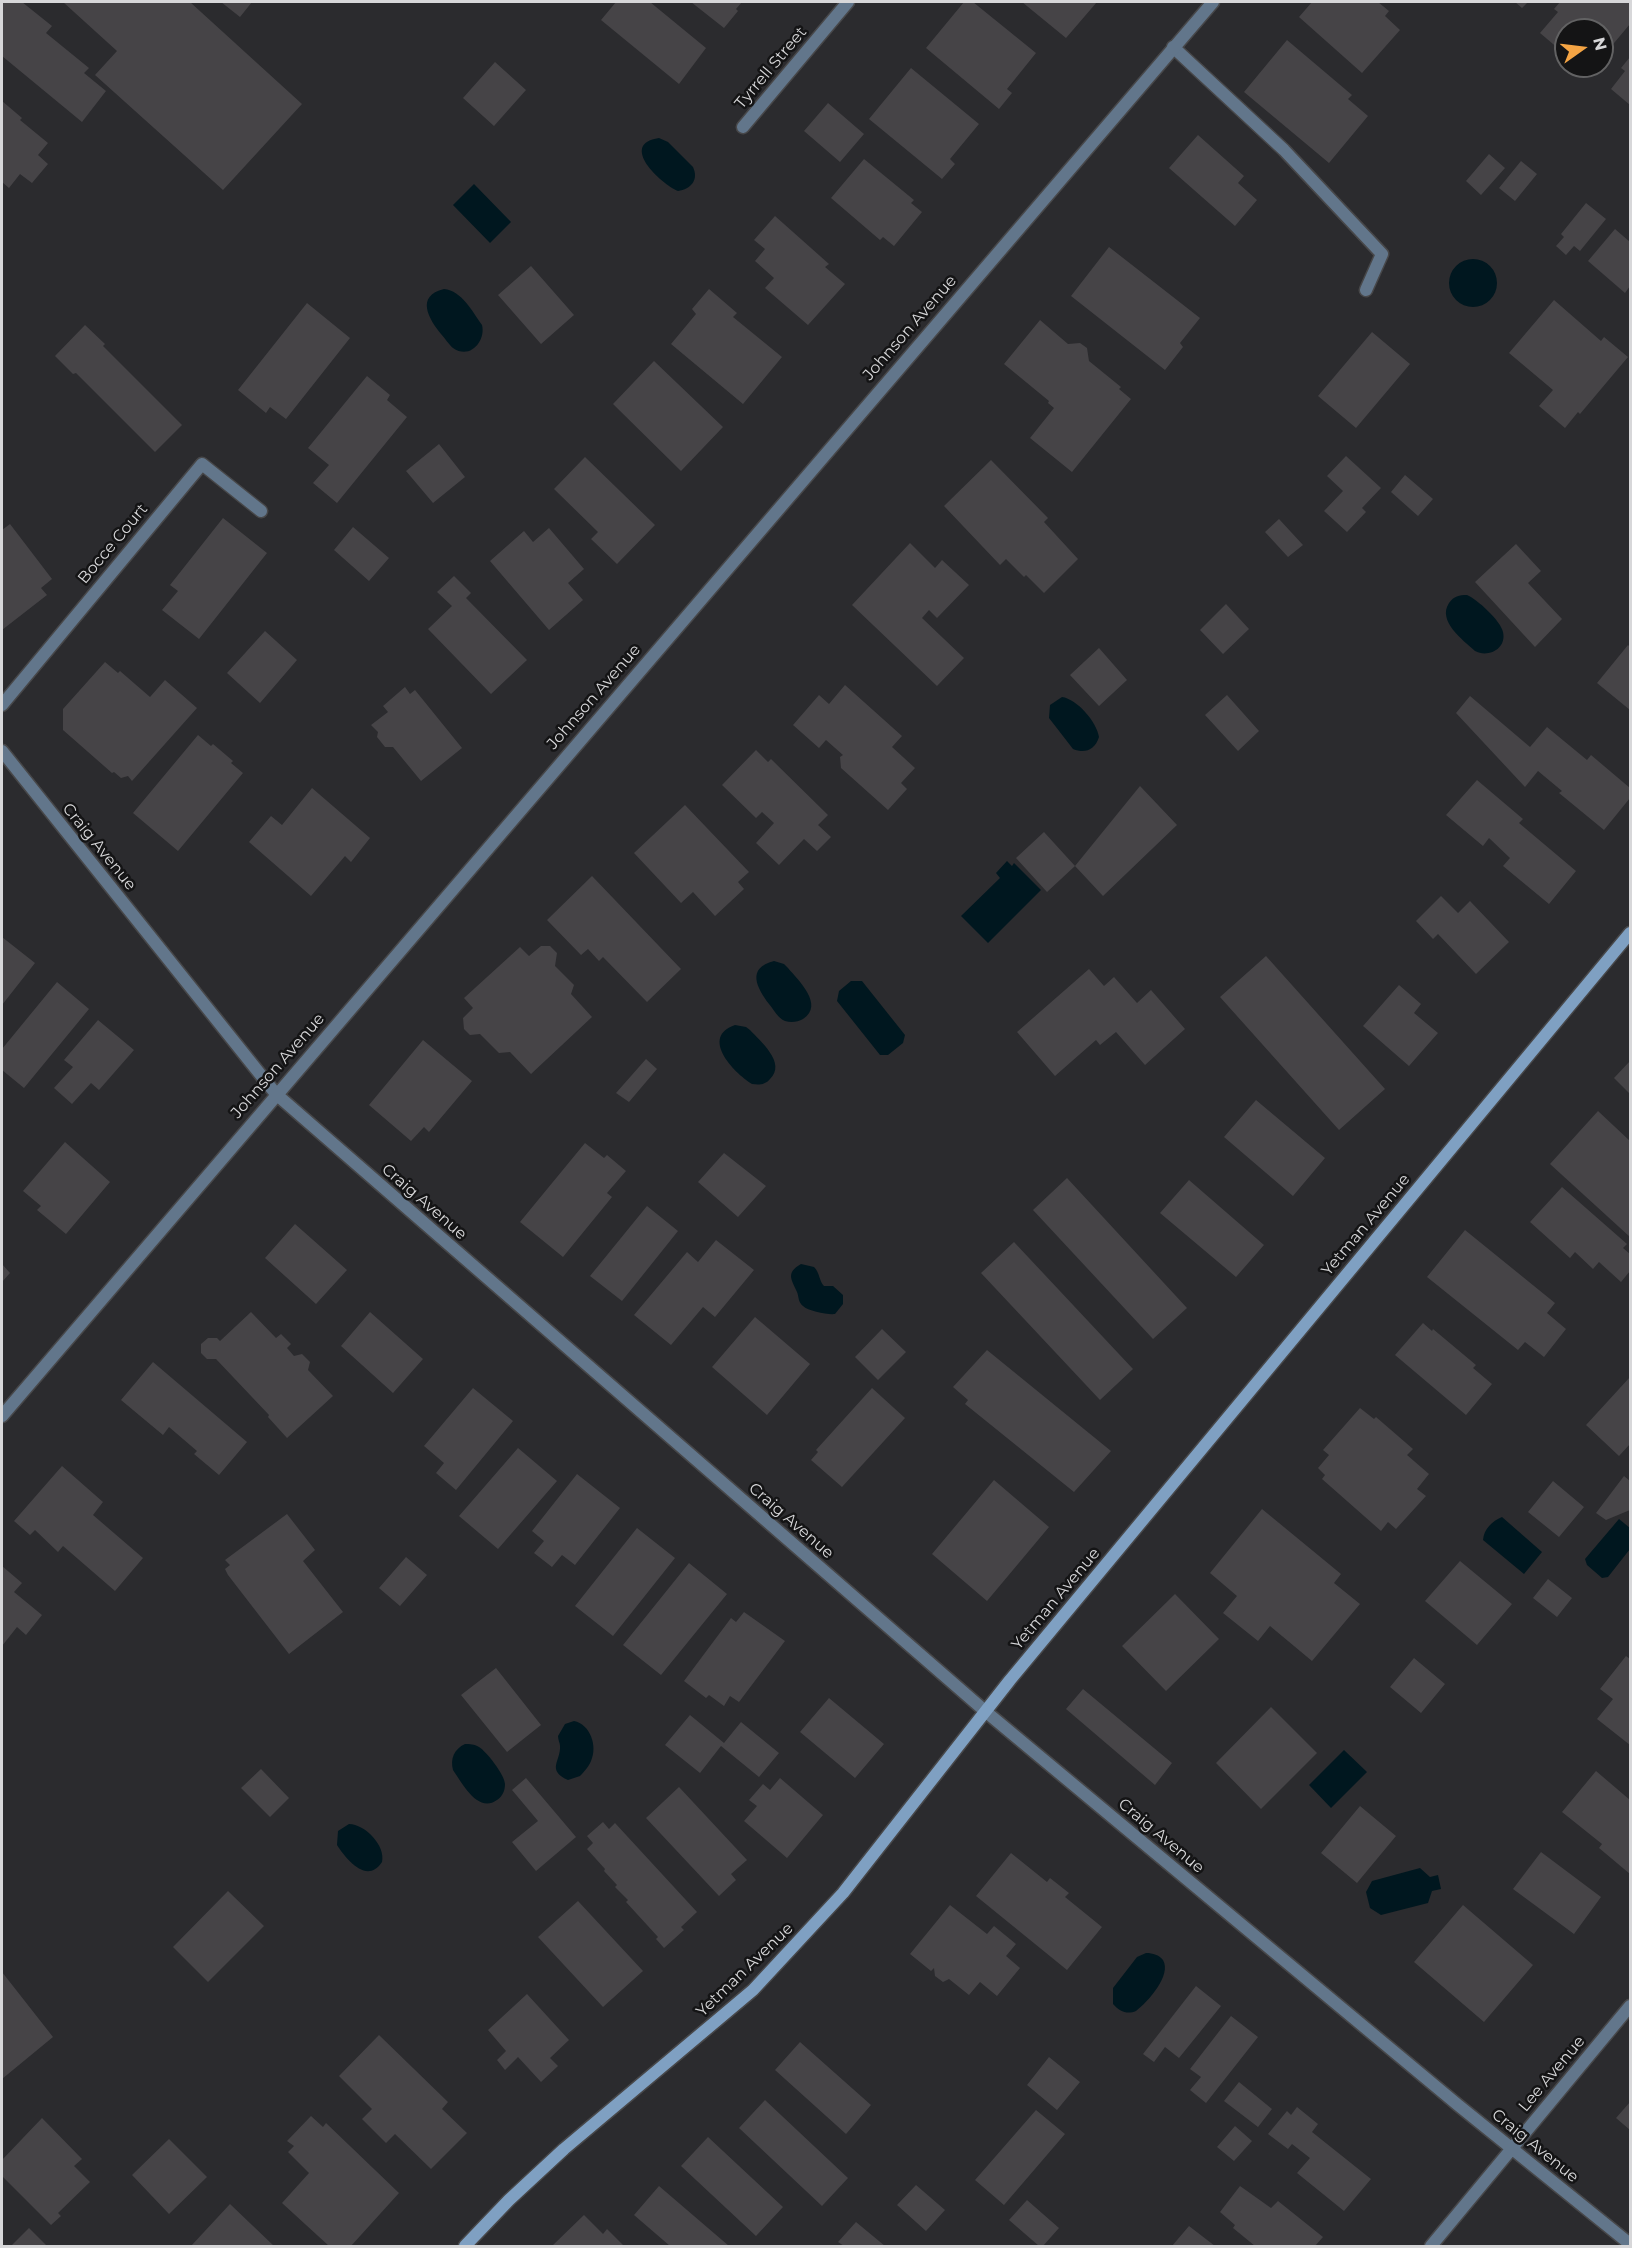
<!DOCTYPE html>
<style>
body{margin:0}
#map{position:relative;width:1632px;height:2248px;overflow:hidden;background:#2b2b2e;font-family:Montserrat,sans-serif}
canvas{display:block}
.frame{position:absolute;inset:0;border:3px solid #d7d7d9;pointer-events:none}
.north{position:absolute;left:1554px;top:18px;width:60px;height:60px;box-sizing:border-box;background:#141415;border:2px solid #626263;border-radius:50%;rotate:76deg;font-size:16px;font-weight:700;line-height:24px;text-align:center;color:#d7d7d9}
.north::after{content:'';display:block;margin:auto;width:21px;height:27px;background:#f4a444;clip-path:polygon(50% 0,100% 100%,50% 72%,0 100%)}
</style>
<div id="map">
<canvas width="1632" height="2248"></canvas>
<div class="frame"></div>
<div class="north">N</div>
</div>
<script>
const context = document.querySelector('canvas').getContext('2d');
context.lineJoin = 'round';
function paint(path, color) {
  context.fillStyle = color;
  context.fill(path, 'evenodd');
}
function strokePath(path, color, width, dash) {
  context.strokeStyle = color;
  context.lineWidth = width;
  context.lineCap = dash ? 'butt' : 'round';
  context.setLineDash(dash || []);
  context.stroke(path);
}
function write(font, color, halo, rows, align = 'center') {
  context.font = font + ' Montserrat,sans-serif';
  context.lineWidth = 5;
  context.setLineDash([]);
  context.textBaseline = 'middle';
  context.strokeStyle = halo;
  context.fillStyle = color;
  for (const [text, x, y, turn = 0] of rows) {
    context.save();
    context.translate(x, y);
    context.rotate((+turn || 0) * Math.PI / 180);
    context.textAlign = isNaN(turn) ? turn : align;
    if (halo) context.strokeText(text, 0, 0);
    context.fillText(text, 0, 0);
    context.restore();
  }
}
paint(new Path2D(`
 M659 138 668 142 693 167C699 180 691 189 678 191 661 184 618 144 659 138Z
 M474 184 511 222 490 243 453 205Z
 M1449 283a24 24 0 1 1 48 0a24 24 0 1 1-48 0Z
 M444 289C462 291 472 311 482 325 486 341 470 360 453 348 449 345 445 338 441 334 429 319 415 296 444 289Z
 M1467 595C1477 599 1501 621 1503 632 1507 649 1488 658 1475 651 1463 640 1437 621 1449 603 1454 596 1459 595 1467 595Z
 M1062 697C1077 699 1097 722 1099 737 1095 750 1085 754 1073 749L1049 718 1050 705Z
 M1007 861 1012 866 1014 863 1041 890 988 943 961 916 1000 878 996 873Z
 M774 961 784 964 788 968C798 980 825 1005 803 1019 798 1022 791 1023 785 1021 778 1018 774 1010 769 1004 757 988 746 968 774 961Z
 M851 981H862L905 1035 903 1043 888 1055H880L837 1001 839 991Z
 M735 1025 746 1027 750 1030C760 1041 787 1063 770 1079 765 1085 759 1085 752 1084 733 1072 700 1037 735 1025Z
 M801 1264 814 1267C820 1273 819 1281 824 1286H833L843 1295V1304L835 1314C828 1315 808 1311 803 1306 798 1302 799 1297 797 1292 792 1280 785 1273 801 1264Z
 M1502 1517 1542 1552 1524 1574 1483 1540C1484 1529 1492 1521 1502 1517Z
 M1619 1519 1630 1528V1549L1608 1577 1602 1578 1587 1565 1585 1559Z
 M574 1721C590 1724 598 1746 591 1761 589 1766 584 1772 580 1776L568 1780C546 1770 561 1761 560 1746 560 1743 558 1740 558 1736L565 1724Z
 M465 1744C470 1744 474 1744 479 1747 486 1751 505 1775 505 1784 505 1790 503 1796 497 1800 478 1814 462 1783 453 1770 450 1759 454 1749 465 1744Z
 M1344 1750 1367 1772 1331 1808 1309 1785Z
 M349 1824C365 1824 386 1846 382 1862 367 1885 346 1859 337 1845L338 1831Z
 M1420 1868 1430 1877 1438 1875 1441 1889 1432 1891 1428 1903 1381 1915 1370 1908 1366 1892 1372 1881Z
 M1146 1953C1153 1953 1159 1955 1163 1960 1172 1975 1148 2002 1136 2011 1127 2015 1119 2011 1113 2004V1988L1137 1957Z`), '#00171f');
paint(new Path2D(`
 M2 2H22L52 26 46 33 89 68 84 73 106 91 82 122 2 56Z
 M63 2H190L302 104 223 190 95 75 117 51Z
 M221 2H252L240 17Z
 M616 2H650L706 48 679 84 601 20Z
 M691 2H742L736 9 738 11 724 28Z
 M964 2H973L1036 53 1007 89 1012 93 999 109 926 48Z
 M1022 2H1097L1066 38Z
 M1312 2H1378L1389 11 1385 16 1400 30 1362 73 1299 17Z
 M1515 2H1528L1522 8Z
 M1560 2H1630V24L1604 55 1602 54V30H1566V55L1540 33 1558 12 1554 9Z
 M1287 40 1352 95 1348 99 1368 116 1329 163 1244 92Z
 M1630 57V105L1611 89 1625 71 1621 68Z
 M495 62 526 90 494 126 463 98Z
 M911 68 979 124 950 159 955 164 942 179 869 119Z
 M2 101 22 118 20 120 48 143 38 155 48 164 32 183 20 174 9 188 2 182Z
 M828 103 864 134 840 162 804 131Z
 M1198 135 1244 176 1238 183 1257 200 1235 226 1169 168Z
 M1489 154 1505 168 1481 195 1466 181Z
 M864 159 914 200 911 203 922 212 894 246 883 237 880 240 831 198Z
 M1521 161 1537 174 1515 201 1499 188Z
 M1586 203 1606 219 1580 251 1574 246 1566 255 1556 246 1564 237 1561 234Z
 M775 216 829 264 825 267 845 284 808 325 765 288 774 278 755 261 765 249 754 240Z
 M1615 229 1630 242V286L1625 293 1588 261Z
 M1109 247 1200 318 1180 343 1183 347 1165 370 1071 296Z
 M531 266 574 315 541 344 498 295Z
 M709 289 737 313 733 317 782 357 743 404 671 344 696 314 692 309Z
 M1554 300 1601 341 1604 337 1628 357 1580 414 1578 412 1565 428 1539 406 1553 390 1509 353Z
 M307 303 350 338 286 419 270 407 266 413 238 390Z
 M1040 320 1068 344 1080 343 1087 348 1089 361 1121 387 1119 389 1131 399 1072 472 1030 438 1054 408 1048 403 1049 401 1004 364Z
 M85 325 105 344 103 346 182 425 155 452 76 373 73 374 55 356Z
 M1372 332 1410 364 1356 428 1318 396Z
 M654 361 723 427 681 471 613 404Z
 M367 376 390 395 387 400 407 417 337 503 313 483 329 465 308 448Z
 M439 444 465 477 433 503 406 471Z
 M1346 456 1381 488 1362 508 1366 512 1347 532 1324 511 1343 491 1327 476Z
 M585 457 655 525 617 564 591 539 598 532 554 489Z
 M991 460 1048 518 1044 522 1078 559 1044 593 1026 575 1024 577 1006 559 1000 565 944 506Z
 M1405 475 1433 499 1418 516 1391 492Z
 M223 518 267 553 199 639 162 610 178 591 170 585Z
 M1279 519 1303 545 1288 557 1265 532Z
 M10 524 52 579 41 588 47 595 2 630V530Z
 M353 527 389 558 369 581 334 550Z
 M549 528 584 569 568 583 583 600 549 630 490 561 524 531 533 542Z
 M910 543 935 568 942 560 969 585 937 618 929 610 922 618 964 658 937 686 852 605Z
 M1516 544 1541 571 1528 583 1562 619 1535 647 1475 582Z
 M454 576 471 593 466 598 527 660 491 694 428 629 452 606 437 592Z
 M1226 604 1249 629 1223 654 1200 630Z
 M265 631 297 660 260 703 227 673Z
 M1628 645 1630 647V710L1597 683Z
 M1099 648 1127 680 1099 706 1070 675Z
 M105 662 118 673 120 671 150 697 165 680 197 708 132 781 128 776 121 778 114 772 112 773 63 730V709Z
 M845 685 902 736 892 747 915 768 901 783 907 789 888 810 841 768 840 757 843 755 826 740 819 748 793 725 819 695 829 704Z
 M405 687 410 694 415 690 462 748 421 781 393 747H385L377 737 378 732 371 725 388 712 383 706Z
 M1227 695 1259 731 1238 751 1205 715Z
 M1470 696 1530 747 1547 727 1587 760 1591 755 1630 788V798L1604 830 1559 793 1562 791 1538 771 1525 787 1456 713Z
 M198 735 211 746 213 744 233 761 231 763 243 773 178 851 133 813Z
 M756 750 768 762 771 759 828 815 818 825 831 837 817 851 804 839 779 865 756 843 774 823 762 812 756 818 722 785Z
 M1477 780 1523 819 1519 823 1576 871 1549 904 1503 866 1510 858 1489 838 1483 846 1446 815Z
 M1140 786 1177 825 1103 896 1075 866Z
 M312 788 370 838 351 862 345 856 311 896 249 842 271 816 282 825Z
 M685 805 749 872 738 882 744 889 715 916 693 892 681 903 634 853Z
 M1044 832 1075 866 1047 892 1016 858Z
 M592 876 681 969 647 1002 603 957 599 961 588 949 581 955 547 920Z
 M1441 896 1458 913 1470 901 1509 942 1476 974 1438 934 1433 939 1416 921Z
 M2 937 35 963 2 1005Z
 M541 946H550L557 953 555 966 574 985 571 994 592 1017 531 1074 510 1052 499 1053 480 1034 470 1035 464 1029 463 1018 473 1008 464 998 520 947 529 956Z
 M1266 956 1385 1089 1339 1130 1220 997Z
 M1089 969 1104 986 1114 977 1137 1003 1151 990 1185 1029 1145 1065 1116 1032 1100 1045 1096 1040 1055 1076 1017 1032Z
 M57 982 89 1009 24 1088 2 1070V1049Z
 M1399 985 1421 1004 1414 1013 1438 1033 1409 1066 1363 1026Z
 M98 1020 134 1050 99 1090 91 1083 72 1104 54 1088 73 1067 64 1060Z
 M423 1040 472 1081 429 1132 424 1127 411 1141 369 1105Z
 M646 1059 657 1069 629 1102 616 1093Z
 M1630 1061V1094L1614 1078Z
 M1256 1100 1325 1158 1293 1196 1224 1137Z
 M1598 1111 1630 1141V1237L1550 1164Z
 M65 1142 110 1182 66 1234 37 1210 41 1206 23 1191Z
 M585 1143 604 1158 607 1155 626 1171 607 1193 612 1197 563 1257 520 1222Z
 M724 1153 766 1186 738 1217 698 1182Z
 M1067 1178 1187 1308 1153 1339 1033 1210Z
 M1189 1180 1264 1245 1236 1277 1160 1213Z
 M1562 1187 1627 1244 1623 1248 1630 1254V1271L1621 1282 1599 1262 1593 1269 1575 1252 1570 1258 1530 1222Z
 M647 1206 678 1231 622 1301 590 1276Z
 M295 1224 347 1270 316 1304 265 1258Z
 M1465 1230 1555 1303 1547 1313 1566 1329 1544 1357 1525 1342 1518 1350 1427 1277Z
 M716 1240 754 1270 715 1317 703 1307 671 1345 634 1315 687 1252 698 1262Z
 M1014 1242 1133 1369 1100 1400 981 1273Z
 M2 1264 10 1273 2 1282Z
 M251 1312 276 1338 281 1334 291 1344 287 1348 294 1356 302 1354 310 1362 308 1370 333 1396 287 1438 268 1417 269 1415 216 1359H207L201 1353V1344L208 1338H217L220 1341Z
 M370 1312 423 1359 393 1393 341 1346Z
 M755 1317 810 1364 767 1415 712 1367Z
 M1423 1323 1432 1331 1433 1329 1476 1365 1473 1368 1492 1384 1466 1415 1395 1355Z
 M882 1329 906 1352 878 1380 855 1357Z
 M987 1350 1111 1451 1074 1492 965 1404 968 1400 953 1387Z
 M153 1362 247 1442 219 1475 194 1454 197 1451 169 1427 163 1435 121 1400Z
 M1630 1377V1444L1619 1456 1586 1425Z
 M473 1388 513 1421 456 1490 436 1473 444 1463 424 1446Z
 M872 1388 905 1418 842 1487 811 1460 818 1452 816 1450Z
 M1360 1408 1374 1419 1376 1417 1413 1449 1407 1455 1429 1474 1417 1489 1426 1496 1396 1529 1388 1522 1381 1531 1322 1479 1325 1475 1318 1468 1329 1455 1323 1450Z
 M518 1448 557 1481 498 1549 459 1516Z
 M62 1466 103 1502 93 1515 143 1558 115 1591 63 1546 58 1552 35 1530 30 1535 14 1521Z
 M577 1474 620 1508 575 1565 562 1555 552 1567 534 1553 544 1541 532 1531Z
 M1624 1476 1630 1481V1510L1606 1520 1596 1513Z
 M994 1480 1049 1527 987 1601 932 1554Z
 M1553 1481 1584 1507 1559 1537 1528 1512Z
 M1262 1509 1341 1574 1334 1583 1360 1604 1312 1661 1270 1626 1258 1641 1223 1613 1237 1596 1210 1573Z
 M287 1514 315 1550 303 1561 343 1612 289 1654 228 1575 225 1569 230 1565 225 1560Z
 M637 1528 675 1558 613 1636 575 1606Z
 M406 1557 427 1575 400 1606 379 1588Z
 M1460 1561 1512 1604 1477 1645 1425 1601Z
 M689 1563 727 1594 661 1675 623 1645Z
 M2 1566 22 1583 14 1592 42 1615 26 1635 17 1627 2 1646Z
 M1548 1579 1572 1598 1557 1617 1533 1598Z
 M1175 1594 1219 1639 1166 1691 1122 1646Z
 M744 1612 785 1641 739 1702 730 1696 724 1706 709 1695 706 1698 684 1681 731 1618 736 1622Z
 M1626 1656 1630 1659V1745L1597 1719 1613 1699 1600 1689Z
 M1414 1658 1445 1684 1421 1713 1390 1687Z
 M496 1668 541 1725 507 1752 461 1695Z
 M1083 1689 1172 1763 1155 1785 1066 1709Z
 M829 1698 884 1744 855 1778 800 1732Z
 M1271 1707 1317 1753 1261 1809 1216 1763Z
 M690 1715 724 1743 741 1722 779 1753 759 1777 721 1746 700 1773 665 1745Z
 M261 1769 289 1798 270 1817 241 1788Z
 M1596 1771 1630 1800V1874L1599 1848 1602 1844 1562 1812Z
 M526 1778 576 1837 536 1871 512 1842 538 1821 512 1790Z
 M780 1778 823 1815 787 1858 744 1821 757 1806 749 1800 763 1784 770 1790Z
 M679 1787 747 1860 731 1874 736 1880 719 1896 646 1818Z
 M1360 1806 1396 1836 1357 1883 1321 1853Z
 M603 1822 609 1829 615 1823 697 1912 681 1927 684 1930 664 1948 656 1939 658 1937 626 1902 628 1900 615 1887 617 1885 604 1871 605 1869 587 1849 593 1843 587 1836Z
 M1541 1852 1601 1897 1574 1934 1513 1889Z
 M1011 1853 1047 1882 1050 1878 1069 1893 1065 1897 1102 1927 1067 1970 976 1896Z
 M228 1891 264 1926 208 1982 173 1947Z
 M578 1901 643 1971 603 2007 538 1937Z
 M950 1905 987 1934 994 1926 1016 1944 1006 1956 1020 1968 997 1996 980 1982 969 1995 949 1979 943 1982 935 1976 934 1968 931 1971 910 1954Z
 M1463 1905 1533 1965 1484 2022 1414 1962Z
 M2 1972 53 2037 2 2079Z
 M1196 1986 1221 2006 1179 2058 1165 2047 1154 2062 1143 2054Z
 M527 1994 569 2040 550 2058 558 2066 541 2082 518 2057 505 2070 497 2060 506 2051 488 2030Z
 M1231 2016 1258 2037 1206 2103 1190 2090 1201 2077 1190 2069Z
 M379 2035 448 2102 442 2109 467 2133 431 2169 395 2134 386 2143 362 2119 372 2109 339 2076Z
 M800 2042 871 2105 846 2134 775 2070Z
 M1049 2057 1080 2082 1057 2110 1027 2085Z
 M1239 2082 1272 2109 1258 2127 1224 2101Z
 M765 2100 848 2178 822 2206 739 2128Z
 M1630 2102V2130L1616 2118Z
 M1297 2107 1318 2124 1312 2132 1371 2179 1344 2211 1297 2173 1310 2158 1292 2144 1288 2149 1268 2134 1287 2111 1291 2115Z
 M1036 2110 1065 2134 1004 2205 975 2180Z
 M311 2116 323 2127 326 2123 399 2193 351 2246H329L282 2203 309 2173 288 2152 294 2146 287 2141Z
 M42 2118 82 2159 74 2166 90 2182 58 2213 61 2216 51 2225 2 2176V2160Z
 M1235 2126 1252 2141 1234 2161 1217 2147Z
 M708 2137 783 2207 756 2236 681 2166Z
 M169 2139 207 2177 169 2214 132 2175Z
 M916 2185 945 2210 926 2231 897 2205Z
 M659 2186 729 2246H670L634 2215Z
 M1240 2186 1271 2208 1278 2201 1323 2237 1315 2246H1255L1233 2228 1235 2225 1220 2212Z
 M1027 2200 1059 2228 1043 2246H1039L1009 2220Z
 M230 2204 274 2246H191Z
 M584 2215 603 2234 607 2229 624 2246H555L553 2245Z
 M856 2222 885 2246H844L838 2242Z
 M1189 2226 1215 2246H1172Z
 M29 2228 47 2246H11Z`), '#464447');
const lane = new Path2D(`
 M1173 47 1284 150 1382 254 1366 290`);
const street = new Path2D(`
 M743 127 848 2
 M2 705 202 464 261 511
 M2 751 276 1094 985 1711 1458 2105 1630 2244
 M2 1416 1213 2
 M1431 2246 1630 2006`);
const secondary = new Path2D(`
 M465 2246 509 2200 564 2149 753 1990 843 1893 1010 1680 1630 933`);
strokePath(lane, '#474749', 15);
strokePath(street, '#474749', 15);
strokePath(secondary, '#474749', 15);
strokePath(lane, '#62768b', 12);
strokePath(street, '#62768b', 12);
strokePath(secondary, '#7fa0c2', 12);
write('16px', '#d7d7d9', '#141415', [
 ["Tyrrell Street",771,68,-50],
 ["Johnson Avenue",910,328,-49],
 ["Bocce Court",113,544,-50],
 ["Johnson Avenue",594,697,-49],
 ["Craig Avenue",99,847,51],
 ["Johnson Avenue",278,1066,-49],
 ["Craig Avenue",424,1202,41],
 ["Yetman Avenue",1366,1225,-50],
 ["Craig Avenue",791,1521,41],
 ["Yetman Avenue",1056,1599,-50],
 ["Craig Avenue",1161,1836,40],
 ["Yetman Avenue",745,1970,-44],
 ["Lee Avenue",1552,2074,-50],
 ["Craig Avenue",1535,2146,39]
]);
</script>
